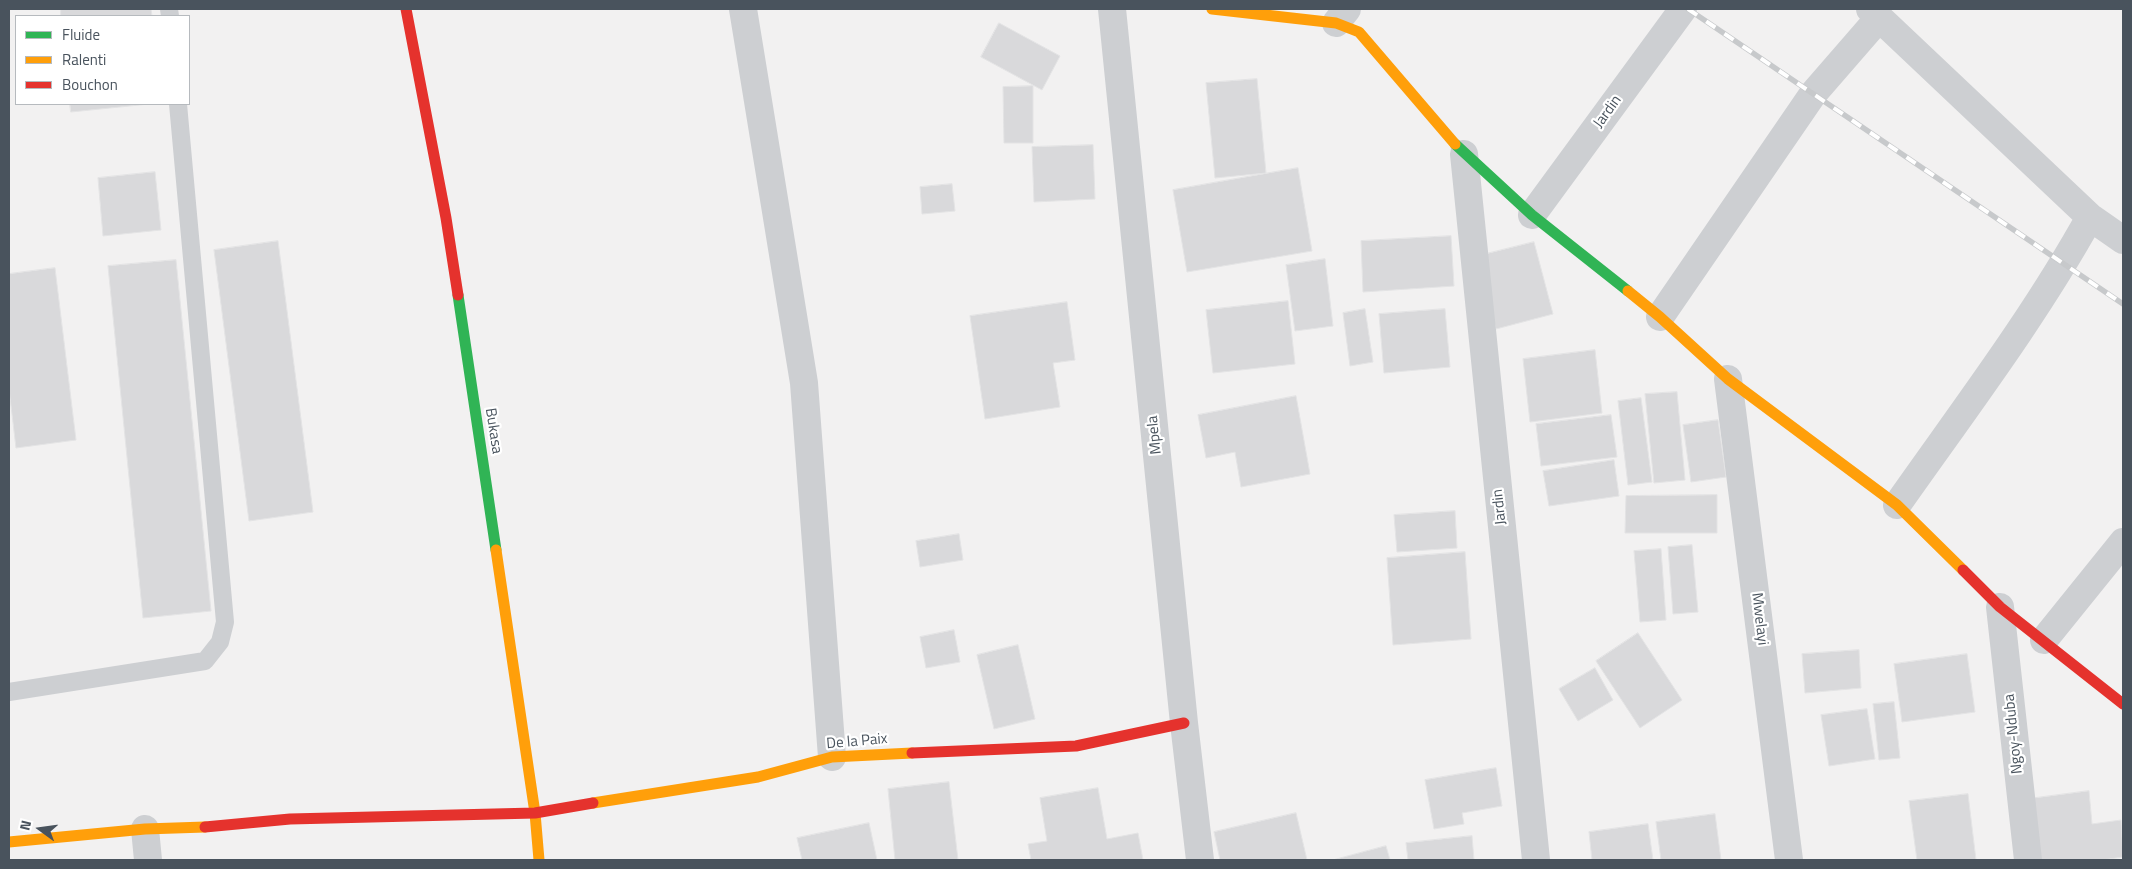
<!DOCTYPE html>
<style>
body{margin:0}
#map{position:relative;width:2132px;height:869px;overflow:hidden;background:#f2f1f1;font-family:"Titillium Web",sans-serif}
canvas{display:block}
.frame{position:absolute;inset:0;border:10px solid #49535d;pointer-events:none}
.legend{position:absolute;left:15px;top:15px;width:175px;height:90px;box-sizing:border-box;background:#fff;border:1px solid #b6babe;margin:0;padding:6px 9px;list-style:none;font-size:15px;color:#49535d}
.legend li{display:flex;align-items:center;gap:10px;height:25px}
.legend b{width:25px;border:1px solid #b6babe}
.north{position:absolute;left:15px;top:804px;width:50px;height:50px;-webkit-text-stroke:4px #fff;paint-order:stroke;rotate:284deg;font-size:14px;font-weight:700;line-height:20px;text-align:center;color:#49535d}
.north::after{content:'';display:block;margin:auto;width:18px;height:22px;background:#49535d;clip-path:polygon(50% 0,100% 100%,50% 72%,0 100%)}
</style>
<div id="map">
<canvas width="2132" height="869"></canvas>
<div class="frame"></div>
<ul class="legend">
<li><b style="height:6px;background:#30b455"></b>Fluide</li>
<li><b style="height:6px;background:#ff9f0a"></b>Ralenti</li>
<li><b style="height:6px;background:#e5322d"></b>Bouchon</li>
</ul>
<div class="north">N</div>
</div>
<script>
const context = document.querySelector('canvas').getContext('2d');
context.lineJoin = 'round';
function paint(path, color) {
  context.fillStyle = color;
  context.fill(path, 'evenodd');
}
function strokePath(path, color, width, dash) {
  context.strokeStyle = color;
  context.lineWidth = width;
  context.lineCap = dash ? 'butt' : 'round';
  context.setLineDash(dash || []);
  context.stroke(path);
}
function write(font, color, halo, rows, align = 'center') {
  context.font = font + ' "Titillium Web",sans-serif';
  context.lineWidth = 4.5;
  context.setLineDash([]);
  context.textBaseline = 'middle';
  context.strokeStyle = halo;
  context.fillStyle = color;
  for (const [text, x, y, turn = 0] of rows) {
    context.save();
    context.translate(x, y);
    context.rotate((+turn || 0) * Math.PI / 180);
    context.textAlign = isNaN(turn) ? turn : align;
    if (halo) context.strokeText(text, 0, 0);
    context.fillText(text, 0, 0);
    context.restore();
  }
}
const building = new Path2D(`
 M61 9H151L152 16H61Z
 M999 23 1060 56 1042 90 981 57Z
 M1257 79 1266 173 1215 178 1206 83Z
 M1033 86V143H1004L1003 87Z
 M70 104H149L71 112Z
 M1093 145 1095 199 1034 202 1032 147Z
 M1298 168 1312 251 1187 272 1173 190Z
 M155 172 161 230 103 236 98 178Z
 M952 184 955 211 922 214 920 187Z
 M1451 236 1454 286 1363 292 1361 241Z
 M278 241 313 512 249 521 214 250Z
 M1534 242 1553 314 1496 329 1478 256Z
 M1325 259 1333 326 1295 331 1286 265Z
 M176 260 211 611 143 618 108 266Z
 M55 268 76 440 16 448 9 389V274Z
 M1288 301 1295 364 1213 373 1206 310Z
 M1067 302 1075 360 1053 363 1060 407 985 419 970 316Z
 M1365 309 1373 362 1350 366 1343 313Z
 M1445 309 1450 367 1384 373 1379 314Z
 M1595 350 1602 413 1530 422 1523 359Z
 M1677 392 1685 480 1654 483 1645 394Z
 M1296 396 1310 474 1241 487 1235 452 1206 458 1198 415Z
 M1641 398 1652 482 1628 485 1618 401Z
 M1611 415 1617 457 1541 466 1536 424Z
 M1718 420 1726 477 1691 482 1683 425Z
 M1614 460 1619 496 1549 506 1543 471Z
 M1717 495V533H1625L1626 496Z
 M1455 511 1457 548 1397 552 1394 515Z
 M959 534 963 560 920 567 916 541Z
 M1692 545 1698 612 1673 614 1668 547Z
 M1661 549 1666 620 1640 622 1634 551Z
 M1465 552 1471 639 1393 645 1387 558Z
 M954 630 960 662 926 668 920 637Z
 M1638 633 1682 700 1640 728 1596 661Z
 M1018 645 1035 719 994 729 977 655Z
 M1859 650 1861 688 1805 693 1802 654Z
 M1967 654 1975 712 1902 722 1894 664Z
 M1595 668 1613 700 1578 721 1559 689Z
 M1894 702 1900 758 1879 760 1873 704Z
 M1867 709 1875 759 1829 766 1821 715Z
 M1496 768 1502 806 1462 813 1464 824 1434 829 1425 780Z
 M949 782 958 860H895L888 789Z
 M1098 788 1107 839 1138 833 1143 860H1031L1028 844 1047 841 1040 798Z
 M2089 791 2092 824 2121 820 2123 857 2102 860H2035L2028 799Z
 M1968 794 1976 860H1917L1909 801Z
 M1296 813 1307 860H1220L1214 832Z
 M1715 814 1721 860H1661L1656 822Z
 M869 823 877 860H802L797 838Z
 M1648 824 1653 860H1592L1589 832Z
 M1472 836 1474 860H1408L1406 843Z
 M1386 846 1390 860H1333Z`);
paint(building, '#d9d9db');
strokePath(building, '#e3e3e4', 1);
strokePath(new Path2D(`
 M169 9 170 16
 M9 692 205 661 220 642 225 622 178 104`), '#cdcfd2', 18);
strokePath(new Path2D(`
 M743 9 804 383 832 757
 M1112 9 1184 723 1200 860
 M1870 9 2090 217 2123 240
 M1336 23 1347 9
 M1464 154 1536 860
 M1532 215 1683 9
 M1660 317 1813 94 1879 18
 M1728 379 1789 860
 M1897 505C1963 411 2034 318 2090 217
 M2000 607 2028 860
 M2044 640 2123 542
 M145 829 148 860`), '#cdcfd2', 28);
strokePath(new Path2D(`
 M1455 144 1532 215 1628 291
 M458 295 496 550`), '#30b455', 11);
strokePath(new Path2D(`
 M1212 9 1336 23 1359 32 1455 144
 M1628 291 1660 317 1728 379 1897 505 1963 570
 M496 550 535 813 539 860
 M593 803 758 777 832 757 912 753
 M9 842 145 829 205 827`), '#ff9f0a', 11);
strokePath(new Path2D(`
 M406 9 446 218 458 295
 M1963 570 2000 607 2123 704
 M912 753 1076 746 1184 723
 M205 827 290 819 535 813 593 803`), '#e5322d', 11);
const rail = new Path2D(`
 M1688 9 2123 304`);
strokePath(rail, '#c7c9cb', 5.5);
strokePath(rail, '#fff', 4, [11]);
write('15px', '#49535d', '#fff', [
 ["Jardin",1608,112,-54],
 ["Bukasa",493,431,81],
 ["Mpela",1155,435,-96],
 ["Jardin",1500,507,-96],
 ["Mwelayi",1759,619,83],
 ["Ngoy-Nduba",2014,734,-96],
 ["De la Paix",857,742,-5]
]);
</script>
